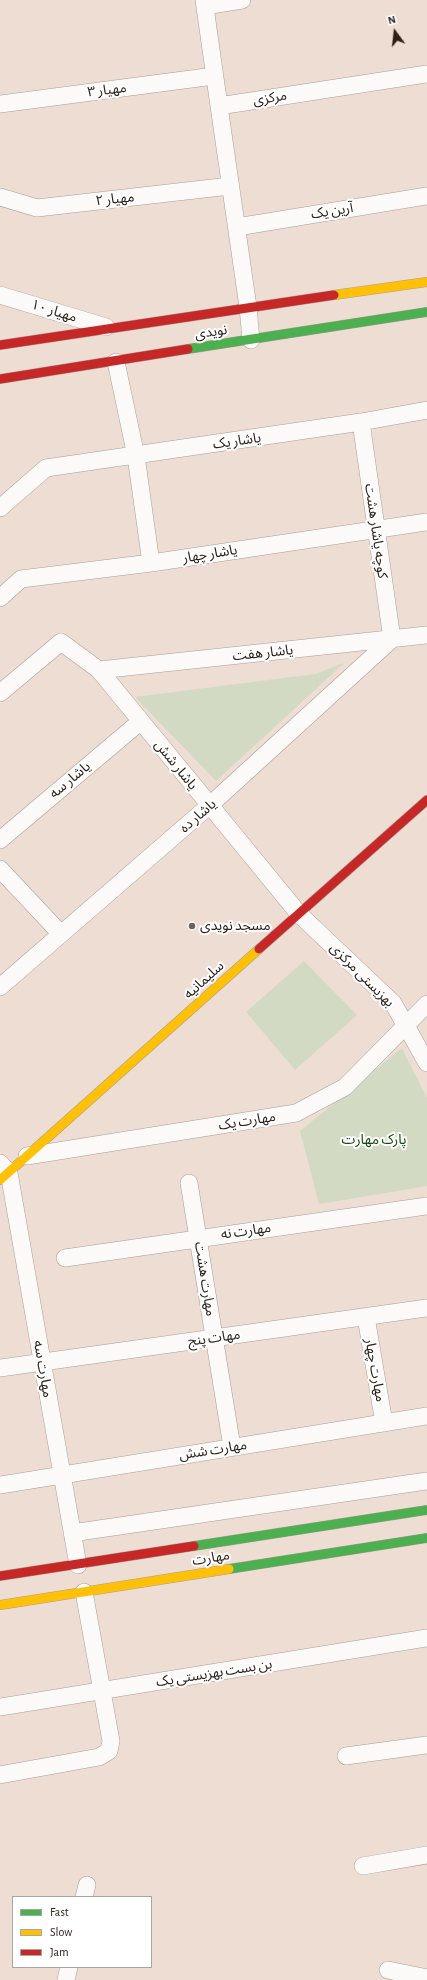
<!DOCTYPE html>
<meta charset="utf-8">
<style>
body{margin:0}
#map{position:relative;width:427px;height:1980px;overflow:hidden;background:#edddd3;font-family:"Alegreya Sans",sans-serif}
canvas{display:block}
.legend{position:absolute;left:12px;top:1896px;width:140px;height:72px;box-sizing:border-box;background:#fff;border:1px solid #aaa6a3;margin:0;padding:5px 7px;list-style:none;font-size:12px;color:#2b211a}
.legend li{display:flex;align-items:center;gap:8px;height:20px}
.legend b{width:20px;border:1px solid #aaa6a3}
.north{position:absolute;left:375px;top:12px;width:40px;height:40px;-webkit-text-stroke:3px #fff;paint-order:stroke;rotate:345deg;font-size:11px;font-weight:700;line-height:16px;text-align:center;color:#2b211a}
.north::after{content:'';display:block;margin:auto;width:14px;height:18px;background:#2b211a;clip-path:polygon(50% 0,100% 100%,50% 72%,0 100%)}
</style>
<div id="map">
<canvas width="427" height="1980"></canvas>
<ul class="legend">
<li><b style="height:5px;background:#4caf50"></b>Fast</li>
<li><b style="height:5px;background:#ffc107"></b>Slow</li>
<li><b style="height:5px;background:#c62828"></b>Jam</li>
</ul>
<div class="north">N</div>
</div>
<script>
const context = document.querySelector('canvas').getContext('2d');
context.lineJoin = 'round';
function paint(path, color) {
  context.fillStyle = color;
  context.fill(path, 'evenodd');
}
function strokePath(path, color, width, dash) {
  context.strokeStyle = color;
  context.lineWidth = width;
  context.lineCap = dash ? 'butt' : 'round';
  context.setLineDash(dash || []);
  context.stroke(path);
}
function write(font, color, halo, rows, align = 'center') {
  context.font = font + ' "Alegreya Sans","Noto Sans Arabic",sans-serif';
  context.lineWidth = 4;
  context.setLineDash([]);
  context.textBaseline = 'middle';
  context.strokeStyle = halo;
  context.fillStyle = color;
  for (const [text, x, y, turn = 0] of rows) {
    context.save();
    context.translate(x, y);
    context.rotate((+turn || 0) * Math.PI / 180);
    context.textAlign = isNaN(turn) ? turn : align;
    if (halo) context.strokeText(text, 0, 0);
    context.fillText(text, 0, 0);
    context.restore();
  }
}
paint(new Path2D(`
 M344 663 216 781 135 697 315 674Z
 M304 961 357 1015 295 1070 246 1012Z
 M402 1048 427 1098V1186L319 1204 300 1131Z`), '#d2dac4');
const street = new Path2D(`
 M204 0 219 106 427 74
 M205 6 242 0
 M0 104 214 76
 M219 106 248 307 251 340
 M0 197 37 208 230 186
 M237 227 427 196
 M0 295 106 327
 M116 362 136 456 151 563
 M0 508 46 468 361 422 427 410
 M0 598 21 579 151 563 427 522
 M99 670 427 635
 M0 693 61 642 99 670 299 914 393 1003 427 1063
 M0 840 141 721
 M0 869 61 934
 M0 987 210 805 392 639 361 422
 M27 1156 296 1113 345 1087 427 1004
 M0 1163 9 1173 78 1565
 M189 1183 232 1447
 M65 1258 427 1206
 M366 1317 384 1423
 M0 1368 427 1308
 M0 1485 427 1416
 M72 1533 427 1481
 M0 1707 427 1638
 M346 1756 427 1745
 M0 1775 99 1757 109 1751 111 1741 84 1592
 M363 1866 427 1855
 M84 1897 87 1885
 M388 1970 427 1978
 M66 1980 69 1967`);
const fast = new Path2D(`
 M188 349 427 312
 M194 1546 427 1510
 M229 1569 427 1538`);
const slow = new Path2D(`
 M334 295 427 282
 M0 1180 259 949
 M0 1605 229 1569`);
const jam = new Path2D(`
 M0 345 334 295
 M0 379 188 349
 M259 949 427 800
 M0 1576 194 1546`);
strokePath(street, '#a99d95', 18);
strokePath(fast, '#a99d95', 10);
strokePath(slow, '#a99d95', 10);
strokePath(jam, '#a99d95', 10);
strokePath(street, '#fcfaf8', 17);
strokePath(fast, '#4caf50', 9);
strokePath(slow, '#ffc107', 9);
strokePath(jam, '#c62828', 9);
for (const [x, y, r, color] of [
 [192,926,4,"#6f635b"]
]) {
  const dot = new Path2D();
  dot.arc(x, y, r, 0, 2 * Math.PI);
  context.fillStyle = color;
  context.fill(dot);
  strokePath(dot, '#fff', 1.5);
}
write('14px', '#2b211a', '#fff', [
 ["مهیار ۳",107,90,-7],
 ["مرکزی",270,98,-9],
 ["مهیار ۲",115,199,-6],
 ["آرین یک",332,211,-9],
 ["مهیار ۱۰",54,311,17],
 ["نویدی",211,332,-9],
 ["یاشار یک",237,441,-8],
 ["کوچه یاشار هشت",376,531,82],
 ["یاشار چهار",210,554,-9],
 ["یاشار هفت",263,653,-6],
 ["یاشار شش",176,765,51],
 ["یاشار سه",70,780,-40],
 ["یاشار ده",198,816,-41],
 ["بهزیستی مرکزی",362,975,45],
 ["سلیمانیه",204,980,-42],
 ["مهارت یک",247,1121,-9],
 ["مهارت نه",246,1231,-8],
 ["مهارت هشت",205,1279,81],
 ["مهات پنج",214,1338,-8],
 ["مهارت سه",43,1369,80],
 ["مهارت چهار",375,1370,80],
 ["مهارت شش",213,1450,-9],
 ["مهارت",211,1558,-9],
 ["بن بست بهزیستی یک",214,1673,-9]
]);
write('14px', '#2b211a', '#fff', [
 ["مسجد نویدی",200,926]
], 'left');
write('14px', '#104907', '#fff', [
 ["پارک مهارت",374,1140]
]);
</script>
